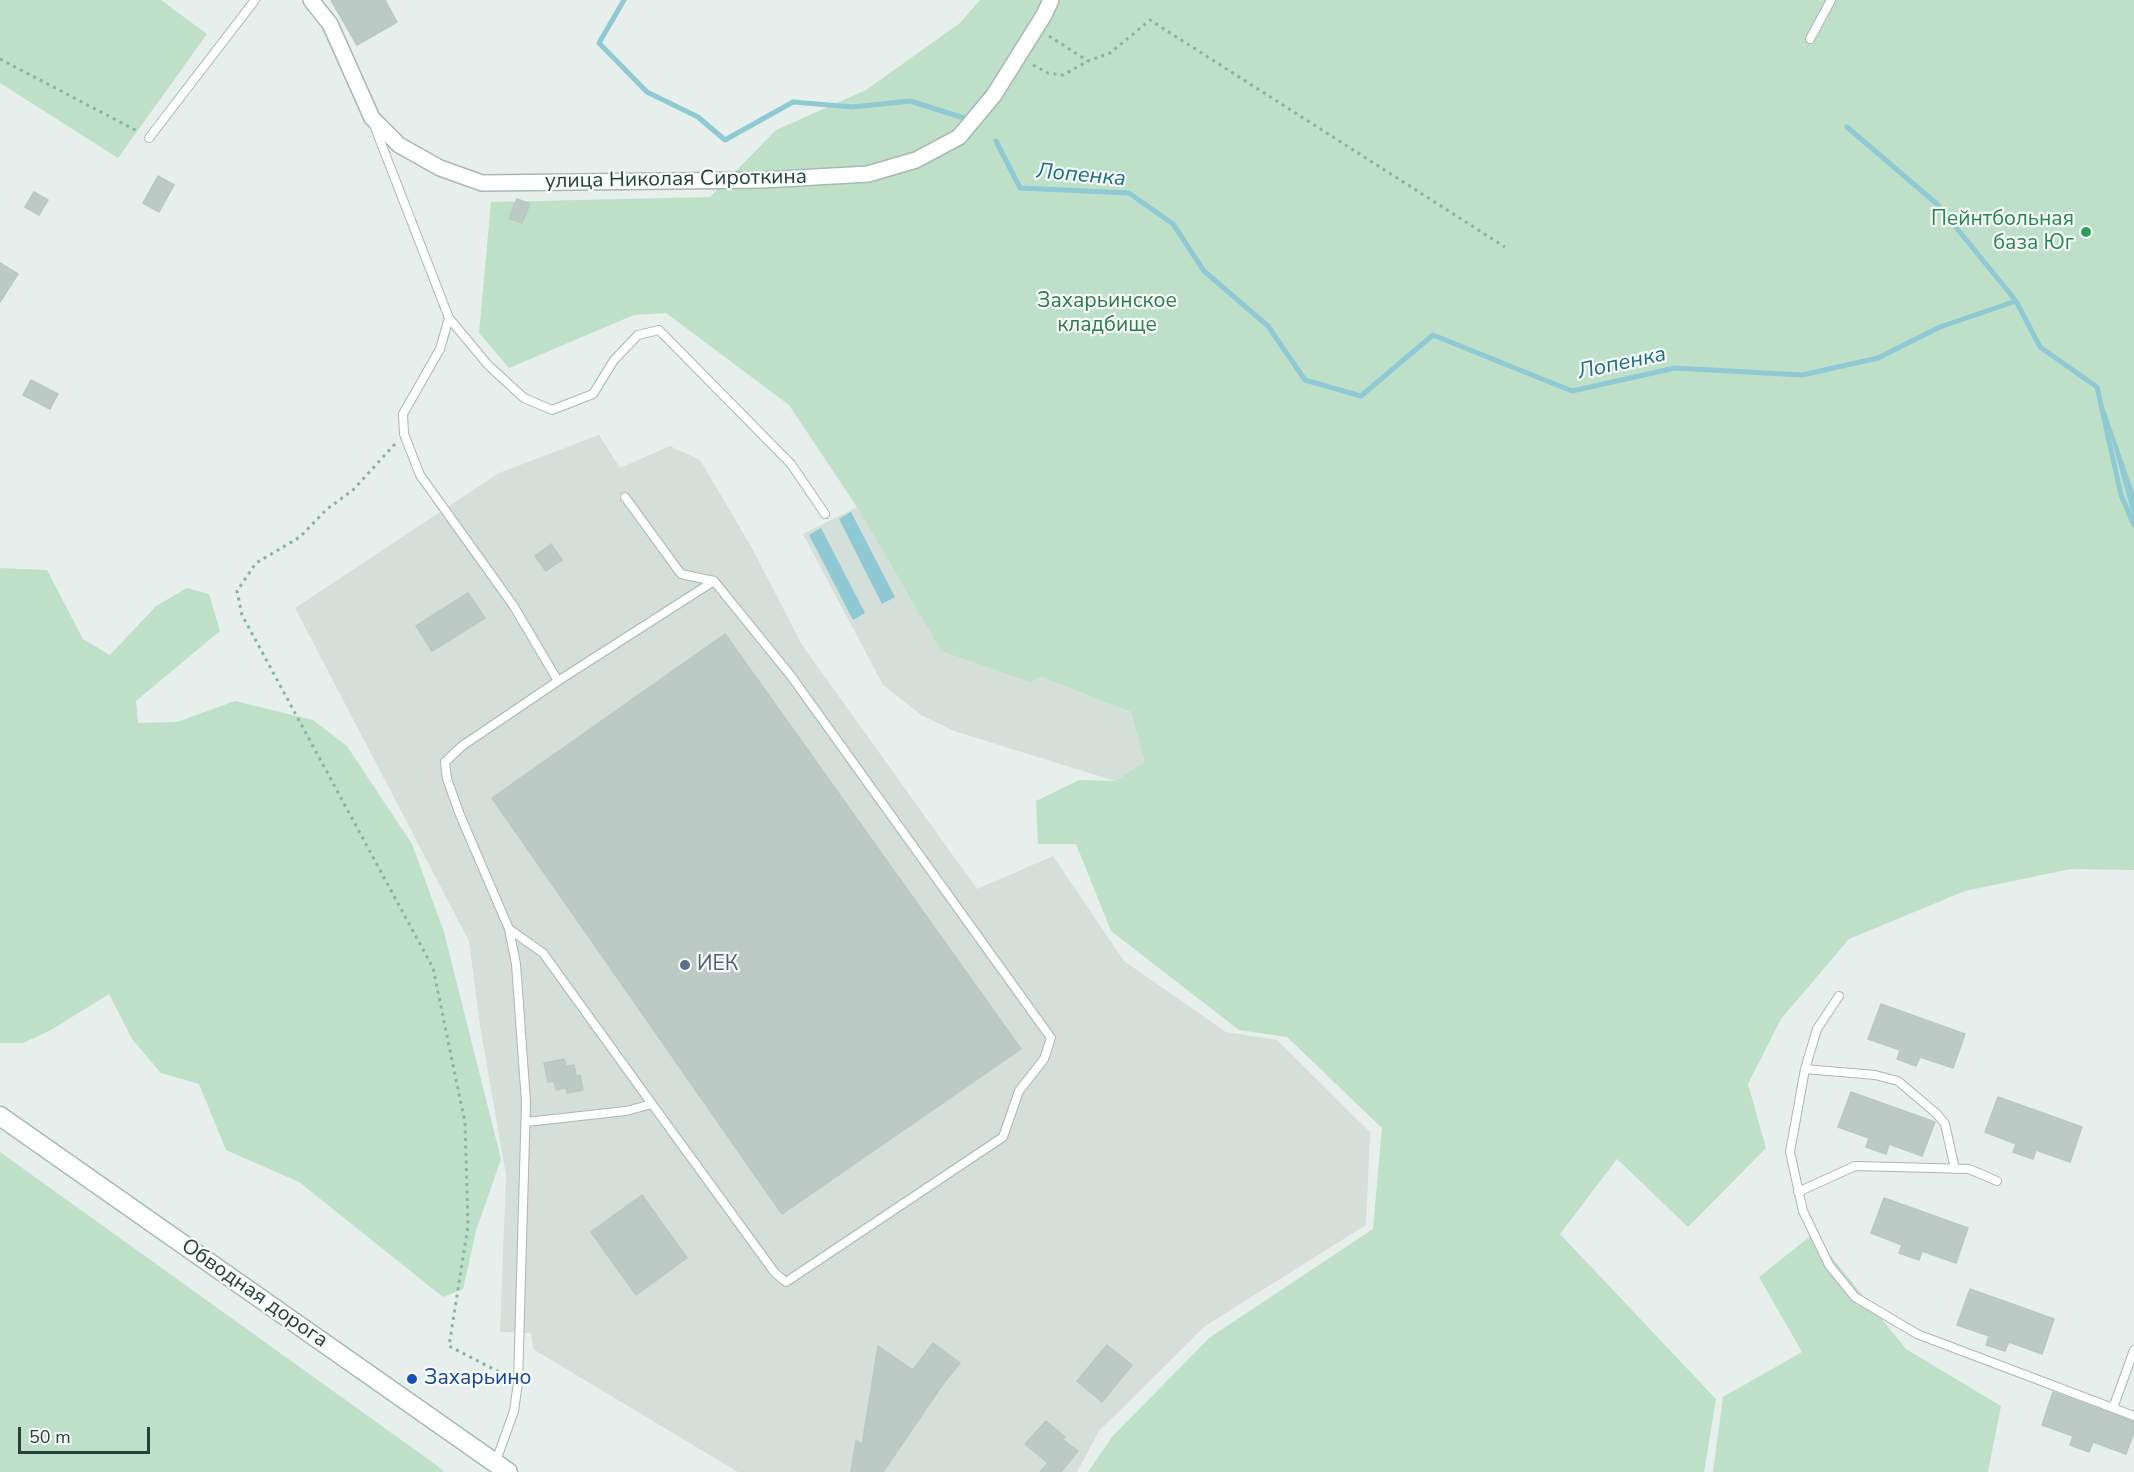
<!DOCTYPE html>
<meta charset="utf-8">
<style>
body{margin:0}
#map{position:relative;width:2134px;height:1472px;overflow:hidden;background:#e6efeb;font-family:"Nunito Sans",sans-serif}
canvas{display:block}
.scale{position:absolute;left:18px;top:1427px;width:132px;height:27px;box-sizing:border-box;border:3px solid #24423a;border-top:0;padding-left:8px;font-size:18px;line-height:21px;white-space:nowrap;color:#24423a;-webkit-text-stroke:4px #f7fbf9;paint-order:stroke}
</style>
<div id="map">
<canvas width="2134" height="1472"></canvas>
<div class="scale">50 m</div>
</div>
<script>
const context = document.querySelector('canvas').getContext('2d');
context.lineJoin = 'round';
function paint(path, color) {
  context.fillStyle = color;
  context.fill(path, 'evenodd');
}
function strokePath(path, color, width, dash) {
  context.strokeStyle = color;
  context.lineWidth = width;
  context.lineCap = dash ? 'butt' : 'round';
  context.setLineDash(dash || []);
  context.stroke(path);
}
function write(font, color, halo, rows, align = 'center') {
  context.font = font + ' "Nunito Sans",sans-serif';
  context.lineWidth = 4.5;
  context.setLineDash([]);
  context.textBaseline = 'middle';
  context.strokeStyle = halo;
  context.fillStyle = color;
  for (const [text, x, y, turn = 0] of rows) {
    context.save();
    context.translate(x, y);
    context.rotate((+turn || 0) * Math.PI / 180);
    context.textAlign = isNaN(turn) ? turn : align;
    if (halo) context.strokeText(text, 0, 0);
    context.fillText(text, 0, 0);
    context.restore();
  }
}
paint(new Path2D(`
 M599 435 620 468 670 446 700 460 752 548 802 645 977 889 1053 856 1124 961 1226 1032 1277 1040 1370 1132 1366 1225 1205 1326 1099 1431 1077 1472H738L533 1349 531 1333 500 1332 506 1175 480 1026 469 941 295 608 499 473Z
 M857 507 941 651 1041 677 1131 712 1146 762 1115 781 954 731 921 715 883 685 803 534Z`), '#d4dfda');
paint(new Path2D(`
 M0 0H161L207 34 118 158 0 83Z
 M980 0H2134V492L2100 398 2134 522V870L2071 869 1965 891 1849 939 1781 1019 1748 1084 1766 1148 1688 1227 1617 1159 1560 1234 1716 1399 1704 1472H1088L1112 1437 1209 1338 1373 1229 1382 1128 1287 1037 1239 1030 1111 931 1076 844H1038L1036 801 1079 780 1115 781 1145 762 1131 712 1041 677 1030 682 941 651 857 507 789 405 666 313 634 315 509 368 479 333 491 202 710 197 776 130 866 90 960 23Z
 M0 568 47 570 83 639 110 655 156 606 187 588 209 594 220 631 136 701 138 723 177 722 235 701 313 720 347 746 412 844 444 932 501 1159 476 1231 463 1289 443 1297 299 1182 226 1150 199 1084 161 1073 132 1039 109 994 51 1030 23 1043H0Z
 M0 1152 439 1467 444 1472H0Z
 M1813 1234 1906 1349 2001 1406 1988 1472H1713L1723 1397 1802 1352 1759 1277Z`), '#bfe0c8');
paint(new Path2D(`
 M2097 387 2134 492V522Z
 M851 512 895 597 882 604 839 519Z
 M821 528 865 613 853 620 809 535Z`), '#8ec9d4');
strokePath(new Path2D(`
 M624 0 599 43 647 92 698 117 725 140 793 102 853 107 910 101 964 118
 M1847 127 1937 204 2016 301 2040 347 2097 387 2121 495 2134 525
 M996 141 1020 188 1129 193 1173 224 1204 271 1268 326 1305 380 1361 396 1433 335 1572 391 1675 368 1802 375 1878 358 1940 327 2016 301`), '#8ec9d4', 5);
const building = new Path2D(`
 M331 0H385L397 22 357 45Z
 M158 176 174 185 159 212 143 203Z
 M34 192 48 200 39 215 25 207Z
 M517 199 530 204 522 223 509 218Z
 M0 263 18 274 0 302Z
 M31 380 58 394 50 409 23 395Z
 M551 544 562 560 546 571 535 556Z
 M468 593 485 618 432 651 416 626Z
 M725 634 1021 1049 782 1214 492 798Z
 M1881 1004 1965 1034 1953 1068 1920 1057 1916 1066 1897 1059 1900 1050 1868 1039Z
 M564 1059 566 1066 574 1065 576 1076 580 1075 583 1090 567 1093 566 1088 556 1090 554 1081 548 1082 544 1063Z
 M1851 1092 1935 1122 1922 1156 1889 1144 1886 1154 1866 1147 1869 1138 1838 1127Z
 M1998 1097 2082 1127 2070 1162 2036 1150 2033 1159 2013 1152 2016 1144 1985 1132Z
 M642 1195 687 1258 636 1295 591 1232Z
 M1884 1198 1968 1228 1956 1263 1922 1251 1919 1260 1899 1253 1902 1245 1871 1233Z
 M1970 1289 2054 1319 2042 1354 2009 1342 2005 1351 1986 1345 1989 1336 1957 1325Z
 M933 1343 960 1363 943 1384 883 1472H851L856 1440 862 1445 878 1346 913 1370Z
 M1107 1345 1132 1365 1102 1402 1077 1381Z
 M2053 1392 2134 1422V1432L2126 1454 2093 1442 2089 1452 2070 1445 2073 1436 2042 1425Z
 M1046 1421 1065 1437 1062 1439 1078 1451 1061 1472H1040L1048 1463 1025 1444Z`);
paint(building, '#bbcac4');
strokePath(building, '#b8c9c2', 1.5);
const lane = new Path2D(`
 M1810 39 1831 0
 M374 125 449 318 440 349 403 414 404 434 420 475 513 605 558 681
 M149 138 255 0
 M449 318 488 365 524 398 552 410 593 394 614 360 638 335 659 330 791 464 825 514
 M509 929 543 953 652 1104
 M1839 996 1817 1029 1805 1069 1790 1152 1803 1211 1829 1265 1855 1297 1917 1334 2134 1416
 M1805 1069 1875 1075 1898 1081 1937 1114 1945 1124 1955 1169
 M526 1122 626 1111 652 1104 775 1273 786 1282 1003 1137 1019 1091 1044 1059 1051 1038 791 676 714 581 681 574 625 497
 M1798 1192 1855 1166 1969 1169 1997 1181
 M2113 1408 2134 1350
 M496 1461 514 1411 518 1382 526 1102 516 964 509 929 460 815 447 779 445 762 462 746 558 681 714 581`);
const street = new Path2D(`
 M311 0 330 24 372 118 399 145 440 168 482 183 763 180 868 174 916 160 959 137 994 95 1044 15 1051 0`);
const secondary = new Path2D(`
 M0 1116 508 1472`);
strokePath(lane, '#a8b8b2', 10);
strokePath(street, '#a8b8b2', 18);
strokePath(secondary, '#a4bbb3', 21);
strokePath(new Path2D(`
 M1049 36 1088 61
 M0 59 139 132
 M1033 65 1048 73 1063 75 1088 61 1110 53 1150 20 1505 247
 M395 444 353 490 327 509 300 537 256 563 237 591 242 615 433 968 465 1123 468 1226 449 1346 507 1376`), '#86b3a5', 3, [3, 4.5]);
strokePath(lane, '#fff', 8);
strokePath(street, '#fff', 15);
strokePath(secondary, '#fff', 18);
for (const [x, y, r, color] of [
 [2086,232,6,"#2e9e5b"],
 [685,965,6,"#5c6f8a"],
 [412,1379,6,"#1a4fb4"]
]) {
  const dot = new Path2D();
  dot.arc(x, y, r, 0, 2 * Math.PI);
  context.fillStyle = color;
  context.fill(dot);
  strokePath(dot, '#f7fbf9', 2);
}
write('21px', '#24423a', '#f7fbf9', [
 ["улица Николая Сироткина",676,180,-1],
 ["Обводная дорога",254,1294,35]
]);
write('21px', '#27864d', '#f7fbf9', [
 ["Пейнтбольная",2074,220],
 ["база Юг",2074,244]
], 'right');
write('21px', '#2d7a4b', '#f7fbf9', [
 ["Захарьинское",1107,302],
 ["кладбище",1107,326]
]);
write('21px', '#4e5e75', '#f7fbf9', [
 ["ИЕК",697,965]
], 'left');
write('21px', '#164399', '#f7fbf9', [
 ["Захарьино",424,1379]
], 'left');
write('italic 22px', '#1c6f80', '#f7fbf9', [
 ["Лопенка",1081,176,5],
 ["Лопенка",1622,364,-12]
]);
</script>
